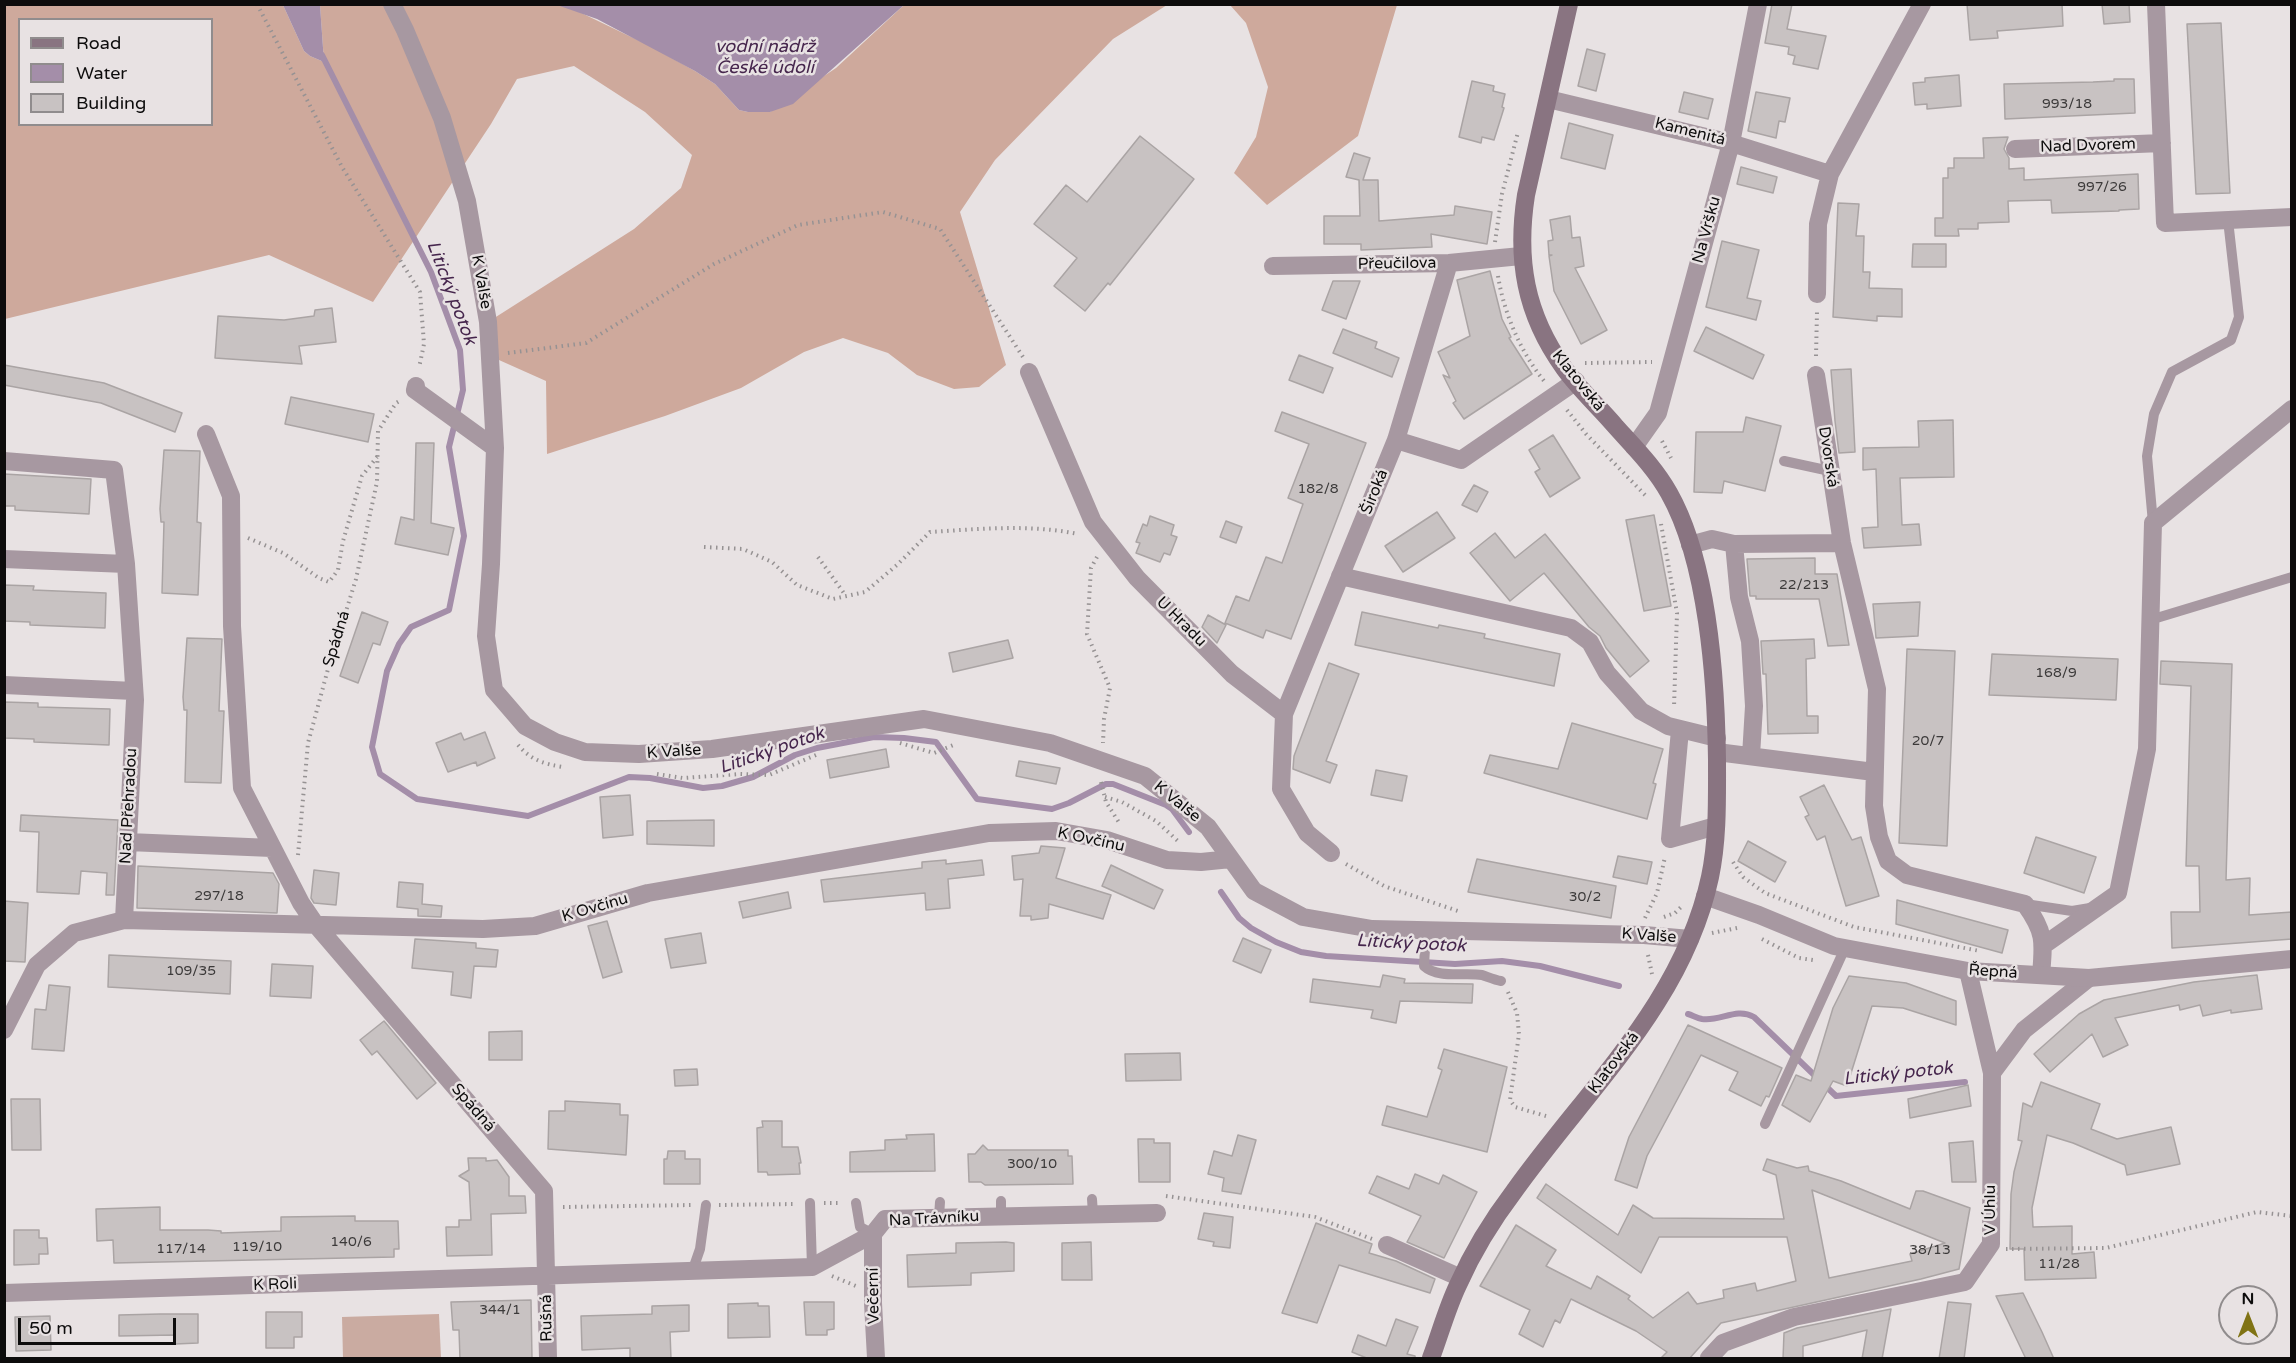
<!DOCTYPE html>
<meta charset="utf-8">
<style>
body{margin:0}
#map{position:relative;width:2296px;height:1363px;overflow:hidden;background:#e8e2e3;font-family:"Varela Round",sans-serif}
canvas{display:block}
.frame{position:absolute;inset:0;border:6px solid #0d0c0c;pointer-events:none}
.legend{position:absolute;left:18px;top:18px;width:195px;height:108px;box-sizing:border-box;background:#e8e2e3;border:2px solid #908c8d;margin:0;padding:8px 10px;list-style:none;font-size:18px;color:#0d0c0c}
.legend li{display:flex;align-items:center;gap:12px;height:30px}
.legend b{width:30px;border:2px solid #908c8d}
.north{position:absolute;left:2218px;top:1285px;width:60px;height:60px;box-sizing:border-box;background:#e8e2e3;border:2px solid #908c8d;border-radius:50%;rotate:0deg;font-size:16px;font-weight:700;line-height:24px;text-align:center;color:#0d0c0c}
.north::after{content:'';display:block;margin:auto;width:21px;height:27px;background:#807314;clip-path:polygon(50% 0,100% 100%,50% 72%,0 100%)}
.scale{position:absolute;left:18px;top:1318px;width:158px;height:27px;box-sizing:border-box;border:3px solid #0d0c0c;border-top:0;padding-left:8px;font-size:18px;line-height:21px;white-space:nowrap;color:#0d0c0c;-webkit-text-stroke:4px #e8e2e3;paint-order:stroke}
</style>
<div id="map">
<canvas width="2296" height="1363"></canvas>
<div class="frame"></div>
<ul class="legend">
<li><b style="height:8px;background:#897481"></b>Road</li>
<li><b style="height:16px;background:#a48ea9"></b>Water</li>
<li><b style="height:16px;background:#c8c2c2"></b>Building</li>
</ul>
<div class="north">N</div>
<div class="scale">50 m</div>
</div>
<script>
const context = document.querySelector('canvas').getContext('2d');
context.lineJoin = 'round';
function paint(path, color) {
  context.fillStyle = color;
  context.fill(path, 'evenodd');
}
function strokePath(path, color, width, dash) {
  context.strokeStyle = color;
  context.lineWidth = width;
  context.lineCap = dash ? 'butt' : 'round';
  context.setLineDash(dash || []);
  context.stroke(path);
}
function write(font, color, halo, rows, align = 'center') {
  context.font = font + ' "Varela Round",sans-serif';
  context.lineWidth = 5;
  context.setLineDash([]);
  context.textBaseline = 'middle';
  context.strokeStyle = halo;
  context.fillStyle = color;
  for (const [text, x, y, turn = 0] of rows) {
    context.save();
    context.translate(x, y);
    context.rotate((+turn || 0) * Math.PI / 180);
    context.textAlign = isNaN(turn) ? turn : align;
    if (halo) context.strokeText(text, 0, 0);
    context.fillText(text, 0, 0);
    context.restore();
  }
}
paint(new Path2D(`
 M439 1314 441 1358H343L342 1317Z`), '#caaba1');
paint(new Path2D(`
 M4 5H283L304 51 310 56 324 62 320 5H557L569 7 652 47 695 71 715 84 739 110 748 112H770L836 68 904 5H1167L1113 39 995 160 960 212 1006 365 979 387 954 389 917 375 888 353 843 338 804 352 741 388 665 416 547 454 546 381 490 356 488 322 634 229 681 188 692 155 645 112 574 66 517 79 491 124 373 302 269 255 5 319ZM20 20H212V124H20Z
 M1230 5H1397L1358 136 1267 205 1234 173 1256 137 1268 87 1246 23Z`), '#cea99c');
paint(new Path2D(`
 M283 5H320L324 62 310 56 304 51Z
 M557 5H904L793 104 770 112H748L739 110 715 84 695 71 597 19Z`), '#a48ea9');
strokePath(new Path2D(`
 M322 55 431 272 460 350 463 390 449 447 464 536 449 610 411 627 399 644 387 671 372 747 380 774 417 799 528 816 629 777 650 778 703 788 722 786 753 777 795 755 817 748 874 737 904 738 936 742 977 799 1052 809 1069 803 1106 784H1113L1166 805 1172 809 1189 832
 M1221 892 1239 918 1251 928 1276 942 1301 952 1326 956 1455 964 1502 961 1540 966 1619 986
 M1688 1014C1692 1015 1697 1018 1702 1019 1720 1022 1736 1007 1754 1017L1836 1096 1965 1082`), '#a48ea9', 6);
const building = new Path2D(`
 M1772 4H1792L1787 29 1826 36 1818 69 1793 64 1795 56 1788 54 1789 47 1765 43Z
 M1967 4H2062L2063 26 1997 31 1998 38 1970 40Z
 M2102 4H2129L2130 22 2104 24Z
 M2221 23 2230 193 2196 194 2187 24Z
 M1587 49 1605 54 1596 91 1578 86Z
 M1959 75 1961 106 1927 109V104L1915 105 1913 83 1925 82V78Z
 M2114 79H2134L2135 113 2005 119 2004 84 2093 82 2114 81Z
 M1472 81 1494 86 1493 91 1505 94 1502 107 1504 108 1494 140 1482 137 1481 143 1459 137Z
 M1684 92 1713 99 1708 119 1679 112Z
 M1756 92 1790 98 1785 122 1779 121 1776 138 1748 131Z
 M1569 123 1613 135 1605 169 1561 158Z
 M1140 136 1194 179 1110 285 1108 283 1085 311 1054 286 1077 258 1034 224 1066 185 1087 202Z
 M2008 137 2004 149 2009 158V169L2024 168V180L2138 174 2139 209 2119 210V211L2052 213 2051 200 2008 201 2009 222 1978 223V229H1958L1959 236H1935V218H1943V178H1948V168H1954V158H1984L1983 138Z
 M1354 153 1370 158 1363 180H1378L1379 221 1454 215 1455 206 1492 212 1487 244 1431 234 1432 247 1361 250V244H1324V216H1360L1359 180 1346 177Z
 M1741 167 1777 177 1773 193 1737 184Z
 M1838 203 1859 204 1856 236H1864L1863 272H1870L1869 288 1902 289V317L1877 316V321L1833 317Z
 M1570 216 1572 238 1580 237 1584 266 1575 268 1607 330 1581 344 1554 291 1549 256 1552 255H1549L1548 241 1553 240 1550 220Z
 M1722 241 1759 250 1747 298 1761 301 1756 320 1706 307Z
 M1913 244H1946V267H1912Z
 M1490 271 1502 319 1511 337 1509 338 1532 374 1464 419 1453 403 1456 401 1443 375 1450 378 1438 352 1470 336 1457 280Z
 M1333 281H1360L1346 319 1322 310Z
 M332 308 336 342 299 346 302 364 215 358 218 316 284 320 314 316 315 310Z
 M1706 327 1764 355 1753 379 1694 351Z
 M1343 329 1377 342 1375 348 1399 358 1392 377 1333 353Z
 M1299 355 1333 368 1323 393 1289 380Z
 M4 365 104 383 182 413 175 432 101 403 4 385Z
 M1851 369 1855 452 1839 453 1835 421 1831 370Z
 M291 397 374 414 368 442 285 424Z
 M1282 412 1366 443 1291 639 1266 630 1263 638 1225 623 1236 596 1249 601 1266 557 1282 563 1303 504 1288 498 1309 444 1275 431Z
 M1746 417 1781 426 1765 491 1724 481 1722 493 1694 492 1696 432H1743Z
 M1953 420 1954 477 1900 478 1902 525 1919 524 1921 545 1864 548 1862 528 1878 527 1876 469 1863 470V448L1919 447 1918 421Z
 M1553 435 1580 478 1550 497 1535 472 1540 469 1529 450Z
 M416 443H434L431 523 454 528 448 555 395 544 401 517 414 520Z
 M164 450 200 451 197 522 201 523 198 595 162 593 164 522H161L160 509Z
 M4 474 91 479 89 514 15 510V506H4Z
 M1474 485 1488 492 1477 512 1462 505Z
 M1437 512 1455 538 1403 572 1385 546Z
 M1654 515 1671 606 1644 611 1626 520Z
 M1150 516 1174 525 1171 535 1177 537 1170 555 1164 553 1160 562 1136 553 1140 543 1136 542 1143 524 1147 526Z
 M1226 521 1242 527 1236 543 1220 537Z
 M1495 533 1515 558 1545 534 1649 661 1630 677 1606 648 1600 636 1589 627 1544 573 1510 601 1470 553Z
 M1815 558V574H1837L1849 645 1828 646 1819 599H1756V596H1750L1747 559Z
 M4 585 34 586 33 590 106 593 105 628 30 625V622L4 621Z
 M1920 602 1918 636 1876 638 1873 604Z
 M362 612 388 622 380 645 373 643 358 683 340 676Z
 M1362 612 1438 628 1439 625 1475 632 1485 634 1484 638 1560 654 1554 686 1355 645Z
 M1208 615 1226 625 1217 643 1202 627Z
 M187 638 222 639 219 711H224L221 783 185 782 187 710H184L183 697Z
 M1814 639 1815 658 1806 659 1807 716H1818V733L1768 734 1766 674H1763L1761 641Z
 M1008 640 1013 658 953 672 949 653Z
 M1907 649 1955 651 1947 846 1899 843Z
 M1992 654 2118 659 2116 700 1989 695Z
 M2161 661 2232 664 2226 880 2250 878 2249 915 2292 912V939L2172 948 2171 912H2200L2199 866H2186L2191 686 2160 684Z
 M1329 663 1359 674 1326 761 1337 765 1330 783 1293 769 1294 756Z
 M4 702 38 703V707L110 709 109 745 34 742V739L4 738Z
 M1572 723 1663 749 1653 783 1656 784 1647 819 1484 773 1490 755 1558 769Z
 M485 732 495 758 477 766 476 762 448 772 436 743 461 733 464 740Z
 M886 749 889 767 830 778 827 760Z
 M1019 761 1060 768 1056 784 1016 776Z
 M1376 770 1407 776 1402 801 1371 795Z
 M1824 785 1852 840 1861 837 1879 896 1846 906 1825 836 1817 840 1805 817 1809 815 1800 797Z
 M630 795 633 835 603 838 600 797Z
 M21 815 118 820 114 895H106L107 873 81 871 79 894 37 892 39 832 20 831Z
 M714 820V846L647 844V821Z
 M2036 837 2096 857 2084 893 2024 873Z
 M1748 841 1786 862 1775 882 1738 861Z
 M1041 846 1065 848 1056 878 1111 895 1103 919 1049 904 1048 918 1031 920V916H1020L1023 879 1014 880 1012 856 1039 853Z
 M1618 856 1652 862 1647 884 1613 877Z
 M1477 859 1616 886 1611 918 1468 892Z
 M946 860V864L982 860 984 875 948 879 950 908 926 910 925 893 824 902 821 880 922 868V862Z
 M1111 865 1163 890 1154 909 1102 886Z
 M138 866 273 873 279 884 277 913 137 908Z
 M314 870 339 873 336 905 314 903 311 898Z
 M399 882 423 884 422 904 442 906 441 917 418 916V909L397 907Z
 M788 892 791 908 743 918 739 902Z
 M1897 900 2008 930 2002 953 1896 924Z
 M4 901 28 903 25 962 4 961Z
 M607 921 622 972 603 978 588 926Z
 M701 933 706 963 671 968 665 939Z
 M1243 938 1271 950 1261 973 1233 961Z
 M415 939 476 943V948L498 950 496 967 474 966 471 998 451 995 453 972 412 968Z
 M109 955 231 961 230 994 108 987Z
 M272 964 313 966 311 998 270 996Z
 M1383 975 1405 979 1404 983 1473 984 1472 1003 1400 1001 1396 1023 1371 1018 1373 1010 1310 1002 1313 979 1380 987Z
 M2257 975 2262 1009 2231 1013V1010L2203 1016 2200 1005 2180 1010 2179 1005 2115 1018 2128 1045 2103 1057 2092 1034 2050 1072 2034 1054 2079 1014 2104 1000 2194 982Z
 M1849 976 1906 983 1956 1001V1025L1903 1008 1872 1006 1847 1086 1833 1081 1810 1122 1782 1105 1796 1075 1811 1081 1833 1008Z
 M49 985 70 987 64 1051 32 1049 35 1009 46 1010Z
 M384 1021 436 1083 417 1099 377 1051 372 1055 360 1040Z
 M1688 1025 1782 1068 1769 1097 1766 1096 1761 1106 1729 1090 1738 1072 1701 1055 1647 1156 1637 1188 1615 1180 1629 1137Z
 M522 1031V1060H489V1032Z
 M1444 1049 1507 1067 1487 1152 1382 1125 1387 1106 1427 1117 1442 1070 1438 1068Z
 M1180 1053 1181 1080 1126 1081 1125 1054Z
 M697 1069 698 1085 675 1086 674 1070Z
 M2041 1082 2100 1104 2091 1129 2117 1139 2171 1127 2180 1164 2127 1175 2125 1165 2073 1143 2047 1135 2032 1208 2033 1227 2072 1226V1254L2094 1252 2096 1278 2025 1280 2024 1249H2010L2011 1194 2014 1172 2022 1141 2018 1140 2023 1103 2032 1107Z
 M1968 1085 1971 1106 1910 1118 1908 1099Z
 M11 1099H40L41 1150H12Z
 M565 1101 620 1104V1115H628L626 1155 548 1149 549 1111H565Z
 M762 1121H782V1147H798L801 1163H799L800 1174 768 1175 767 1172H758L757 1128 763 1127Z
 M934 1134 935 1171 850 1172V1152L885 1150V1140L907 1139 906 1135Z
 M1238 1135 1256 1140 1241 1194 1222 1191 1224 1178 1208 1174 1214 1151 1232 1156Z
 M1138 1139H1154V1143H1170V1182H1139Z
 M1973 1141 1976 1182H1952L1949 1143Z
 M983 1145 988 1150H1068V1156H1072L1073 1184 985 1185 981 1182H969L968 1154H975Z
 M668 1151H685V1159H700V1184H664V1159H667Z
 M468 1158H486V1161L497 1160 509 1177V1196H525L526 1213 491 1214 492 1255 447 1256 446 1227H459V1220H471L469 1182 459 1176 469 1170Z
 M1767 1159 1797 1168 1808 1166 1809 1171 1841 1181 1910 1209 1916 1191H1923L1970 1208 1959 1269 1921 1279 1721 1323 1689 1359H1660L1667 1352 1636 1331 1571 1299 1560 1323 1555 1320 1543 1347 1519 1334 1530 1310 1480 1286 1516 1225 1556 1250 1546 1266 1591 1289 1597 1276 1630 1296 1628 1299 1653 1318 1688 1292 1697 1304 1724 1298 1723 1290 1755 1283 1757 1291 1796 1281 1787 1237H1659L1641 1273 1537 1198 1546 1184 1618 1235 1633 1205 1653 1218 1784 1219 1776 1175 1763 1170ZM1812 1190 1945 1243 1910 1254 1912 1261 1829 1278Z
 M1415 1174 1439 1184 1443 1175 1477 1192 1444 1258 1407 1242 1421 1216 1369 1193 1377 1176 1409 1189Z
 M160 1207V1230H208L221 1231V1233L281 1231V1217L355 1216V1221H398L399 1249H394V1257L114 1263 113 1240 97 1241 96 1209Z
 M1204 1213 1233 1217 1230 1248 1213 1246 1214 1242 1198 1239Z
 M1316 1223 1372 1244 1369 1253 1396 1261 1435 1279 1430 1293 1339 1265 1317 1323 1282 1313Z
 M14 1230H39V1238H47L48 1254H39V1264L14 1265Z
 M1006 1242 1014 1243V1271L971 1273V1285L908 1287 907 1255 956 1253V1243Z
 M1091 1242 1092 1280H1062V1243Z
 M2023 1293 2042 1332 2054 1359H2026L1996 1296Z
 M531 1300 532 1359H460L459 1330H453L451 1302Z
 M804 1302H834V1329L827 1330V1335H806Z
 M1948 1302 1971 1304 1964 1359H1939Z
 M758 1303V1306H769L770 1337 728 1338V1304Z
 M689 1305V1331L670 1332 671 1359H630V1348L582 1350 581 1316 652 1314V1306Z
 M1891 1309 1882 1359H1862L1867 1330 1803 1346V1359H1783L1784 1333 1797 1328Z
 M266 1312H302V1337H294V1348H266Z
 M160 1314H198V1343L175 1344V1335L119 1336V1315Z
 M50 1316 51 1350 16 1351 15 1317Z
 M1396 1319 1418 1327 1407 1354 1415 1356V1359H1369L1352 1352 1358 1335 1386 1346Z`);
paint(building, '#c8c2c2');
strokePath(building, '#aaa4a4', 1.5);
strokePath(new Path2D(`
 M257 4 342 167 420 292 424 344 419 368
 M1495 242 1502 194 1518 132
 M1498 276C1504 313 1520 351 1544 381
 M508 353 586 343 714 264 798 225 883 212 940 229 1023 357
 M1816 356 1817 312
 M1585 363 1652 362
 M1567 410 1586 434 1645 495
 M1662 441 1671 458
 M1661 524 1677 613 1674 707
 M248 538 283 553 319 578 329 582 338 570 343 541 362 476 377 457
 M704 547 743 549 772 562 797 585 833 599 865 592 897 565 930 532C978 529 1030 524 1078 534
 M818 557 846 596
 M1097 557 1091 568 1087 634 1110 688 1104 719 1103 743
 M900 743 934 753 956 744
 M518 745C531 760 544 764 563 767
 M657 774 683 778 740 774 769 775 816 755
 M1101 782 1106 802 1120 824
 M1105 797 1122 802 1156 821 1179 842
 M298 855 308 743 328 669 356 579 377 482 378 431 396 403 401 400
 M1733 862 1743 877 1765 893 1854 927 1980 951
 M1346 864 1384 886 1458 911
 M1664 917 1675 913 1681 907
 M1645 918 1657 893 1665 857
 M1712 933 1737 928
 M1762 939 1799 958 1813 960
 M1648 955 1652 974
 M1508 992 1517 1013 1519 1034 1510 1100 1515 1107 1546 1116
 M1166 1196 1315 1217 1372 1239
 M824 1203H841
 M719 1205 796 1204
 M563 1207 691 1205
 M2006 1249 2106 1248 2257 1212 2292 1216
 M832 1276 856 1286`), '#969293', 4, [1.5, 4.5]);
strokePath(new Path2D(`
 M1784 461 1830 471
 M2153 523 2147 456 2154 414 2172 372 2231 340 2239 317 2228 220
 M2150 620 2292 577
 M2025 904 2072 911 2090 908
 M1426 930 1424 966C1438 979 1465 972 1482 975 1488 977 1495 980 1501 981
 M1765 1124 1845 948
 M1092 1199 1093 1214
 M810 1203 812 1267
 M856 1203 860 1227 873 1234
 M1001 1216V1201
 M939 1217 940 1202
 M692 1272 700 1249 706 1205`), '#a798a1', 10);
strokePath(new Path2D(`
 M392 4 405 30 442 118 467 201 488 322 495 448 491 564 486 636 494 690 525 726 555 742 585 752 639 754 712 749 924 719 1050 743 1145 776 1208 827 1254 891 1303 917 1372 929 1644 935 1690 939
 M2156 4 2165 223 2292 217
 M1548 99 1731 143 1830 174
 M2015 149 2162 143
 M1273 266 1449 263 1521 256
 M1817 294 1818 224 1830 174 1922 4
 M1029 372 1093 522 1137 578 1232 674 1284 714 1281 789 1307 833 1331 853
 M1816 375 1842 543 1877 689 1874 806 1879 837 1888 861 1907 875 2025 904C2045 932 2044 941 2041 975
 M416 386 415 390 495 448
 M206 434 231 496 232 626 242 788 301 903 316 925 544 1191 548 1358
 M1396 440 1461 460 1576 381
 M1634 447 1658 413 1731 143 1758 4
 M4 461 114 470 126 564 135 700 124 920
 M1734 544 1739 597 1750 641 1754 706 1751 756
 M1690 545 1712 539 1734 544 1842 543
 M4 559 126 564
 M1340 576 1571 628 1590 642 1607 673 1641 711 1668 726 1717 738
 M4 685 134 691
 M1284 714 1396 440 1449 263
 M1680 730 1670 839 1716 826
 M1717 752 1874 772
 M128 842 272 848
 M2044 945 2118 893 2147 749 2153 523 2292 409
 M4 1030 37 965 74 933 124 920 483 929 535 926 648 893 989 833 1056 831 1107 840 1167 860 1201 862 1231 859
 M1992 1073 2024 1030 2089 978
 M873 1234V1303L876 1358
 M1387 1245 1461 1278
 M4 1293 812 1267 873 1234 885 1219 1157 1213
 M1709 1358 1723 1343 1794 1317 1965 1282 1991 1244 1992 1073 1968 971`), '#a798a1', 18);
strokePath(new Path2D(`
 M1705 896 1759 915 1834 946 1968 971 2089 978 2292 959`), '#a798a1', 18);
strokePath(new Path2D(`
 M1431 1358C1440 1334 1447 1308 1458 1285 1473 1251 1493 1219 1515 1190 1587 1089 1683 1003 1710 877 1718 839 1717 799 1717 760 1716 681 1708 562 1669 493 1655 468 1635 448 1616 427 1599 407 1579 389 1564 368 1525 314 1516 259 1526 195L1569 4`), '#897481', 18);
write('14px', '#3c3a3a', null, [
 ["993/18",2067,104],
 ["997/26",2102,187],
 ["182/8",1318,489],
 ["22/213",1804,585],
 ["168/9",2056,673],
 ["20/7",1928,741],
 ["297/18",219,896],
 ["30/2",1585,897],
 ["109/35",191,971],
 ["300/10",1032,1164],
 ["140/6",351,1242],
 ["119/10",257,1247],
 ["117/14",181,1249],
 ["38/13",1930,1250],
 ["11/28",2059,1264],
 ["344/1",500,1310]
]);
write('16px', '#0d0c0c', '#e8e2e3', [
 ["Kamenitá",1690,132,14],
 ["Nad Dvorem",2088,146,-2],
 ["Na Vršku",1707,230,-75],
 ["Přeučilova",1397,264,-1],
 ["K Valše",481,282,80],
 ["Klatovská",1578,381,51],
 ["Dvorská",1828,457,81],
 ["Široká",1375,492,-68],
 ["U Hradu",1181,622,45],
 ["Spádná",337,639,-73],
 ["K Valše",674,752,-4],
 ["K Valše",1177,802,39],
 ["Nad Přehradou",129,806,-87],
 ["K Ovčínu",1091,840,12],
 ["K Ovčínu",595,908,-16],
 ["K Valše",1649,936,4],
 ["Řepná",1993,972,4],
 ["Klatovská",1614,1063,-53],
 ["Spádná",473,1108,49],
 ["V Úhlu",1991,1210,-90],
 ["Na Trávníku",934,1219,-3],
 ["K Roli",275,1285,-2],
 ["Večerní",874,1296,-91],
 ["Rušná",547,1318,-91]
]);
write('italic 18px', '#46264d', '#e8e2e3', [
 ["vodní nádrž",765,47],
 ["České údolí",765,68],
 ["Litický potok",451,293,69],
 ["Litický potok",772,751,-19],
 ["Litický potok",1411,944,3],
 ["Litický potok",1898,1074,-6]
]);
</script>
